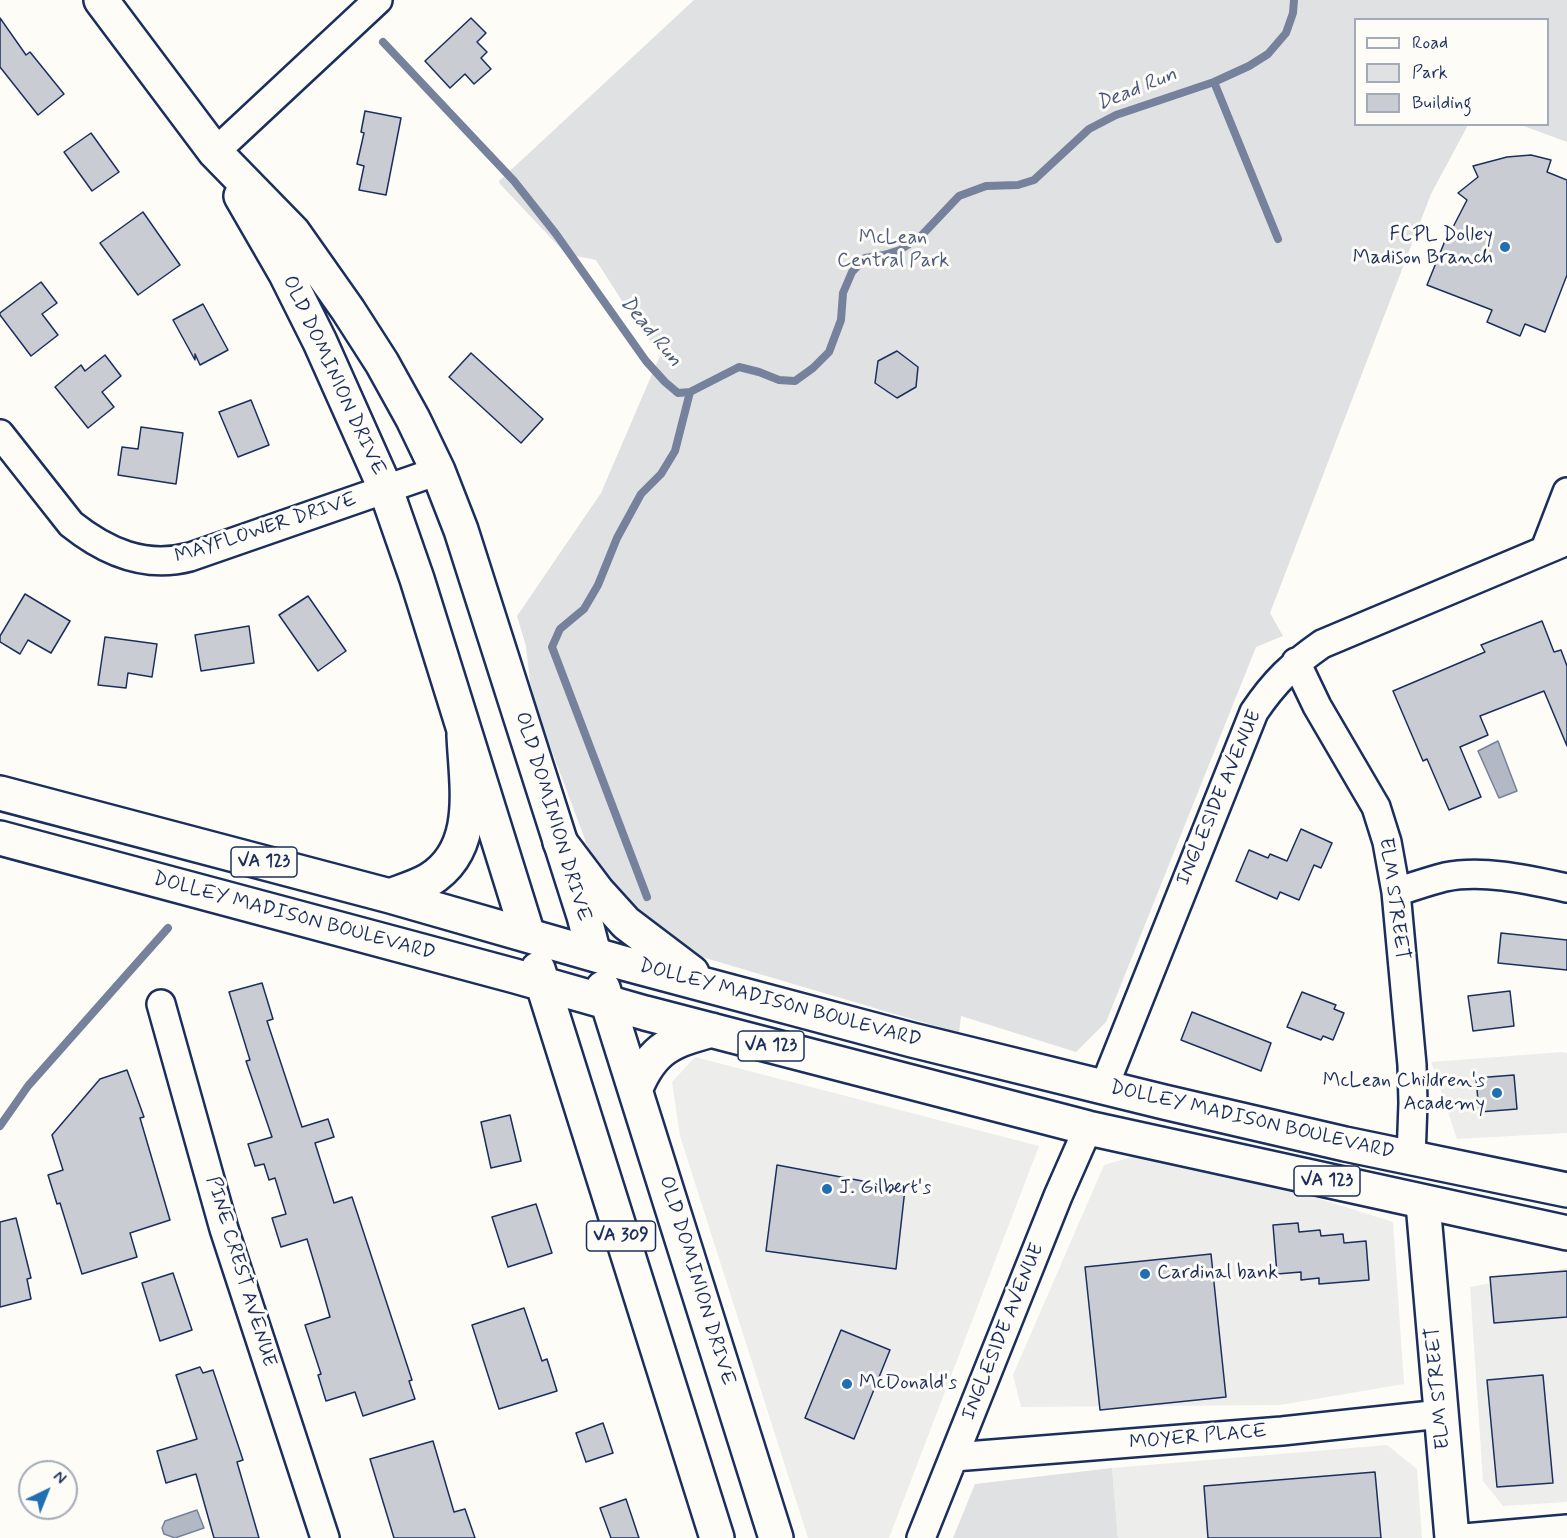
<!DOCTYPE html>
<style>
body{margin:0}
#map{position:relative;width:1567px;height:1538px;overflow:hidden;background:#fdfcf7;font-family:Mynerve,sans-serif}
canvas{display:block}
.legend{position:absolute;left:1354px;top:18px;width:195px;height:108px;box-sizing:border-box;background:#fdfcf7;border:2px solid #a3aaba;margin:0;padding:8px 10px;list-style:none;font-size:18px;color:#1b2f5e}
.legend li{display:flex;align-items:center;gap:12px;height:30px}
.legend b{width:30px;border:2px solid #a3aaba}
.north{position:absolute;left:18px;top:1460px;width:60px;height:60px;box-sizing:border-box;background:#fdfcf7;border:2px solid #a3aaba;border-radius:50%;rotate:43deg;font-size:16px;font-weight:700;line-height:24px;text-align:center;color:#1b2f5e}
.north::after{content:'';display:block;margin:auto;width:21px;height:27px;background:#1f6fb2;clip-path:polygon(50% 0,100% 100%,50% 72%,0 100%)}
</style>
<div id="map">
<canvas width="1567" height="1538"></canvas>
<ul class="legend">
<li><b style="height:8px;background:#fdfcf7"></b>Road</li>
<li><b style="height:16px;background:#e0e1e3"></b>Park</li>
<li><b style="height:16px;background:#c9ccd3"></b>Building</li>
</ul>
<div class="north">N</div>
</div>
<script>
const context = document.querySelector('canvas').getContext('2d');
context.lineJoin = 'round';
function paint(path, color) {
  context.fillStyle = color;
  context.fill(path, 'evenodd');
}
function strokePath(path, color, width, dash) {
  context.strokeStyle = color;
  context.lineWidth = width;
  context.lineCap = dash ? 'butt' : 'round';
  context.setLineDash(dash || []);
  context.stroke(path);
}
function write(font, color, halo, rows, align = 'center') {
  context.font = font + ' Mynerve,sans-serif';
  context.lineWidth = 6;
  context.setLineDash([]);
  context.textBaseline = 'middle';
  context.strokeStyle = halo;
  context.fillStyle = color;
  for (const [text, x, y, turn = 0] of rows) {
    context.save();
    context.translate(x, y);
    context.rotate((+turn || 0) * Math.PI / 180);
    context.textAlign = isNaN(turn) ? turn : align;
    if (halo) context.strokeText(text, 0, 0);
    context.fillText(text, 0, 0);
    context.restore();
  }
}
paint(new Path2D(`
 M1562 1052 1567 1053V1133L1457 1139 1431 1062Z
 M695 1057 1039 1146 889 1538H808L680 1136 672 1082Z
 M1138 1155 1228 1170 1393 1222 1404 1384 1280 1405 1021 1407 1013 1375 1104 1165Z
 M1567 1268V1502L1503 1506 1483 1481 1470 1287Z
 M1387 1445 1417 1469 1422 1538H1118L1112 1468Z`), '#edeeec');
paint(new Path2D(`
 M694 0H1567V142L1521 125 1548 124V20H1356V124L1468 125 1431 194 1270 613 1283 636 1256 647 1106 1022 1076 1052 961 1016 959 1033 702 957 665 932 639 925 604 899 587 845 537 711 530 682 526 646 517 616 601 493 662 351 643 334 596 260 566 254 500 184 499 181Z
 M1112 1468 1118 1538H953L975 1484Z`), '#e0e1e3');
const water = new Path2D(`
 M1498 741 1517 791 1499 798 1478 751Z
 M197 1510 204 1528 175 1538 164 1534 162 1528 165 1521Z`);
paint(water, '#b3b8c5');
strokePath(water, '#76819c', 1.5);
strokePath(new Path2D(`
 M383 42 514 181 556 234 646 361 665 382 678 393 690 392 739 367 759 372 779 380 795 381 813 368 829 352 841 320 843 293 852 272 865 258 884 255 900 250 921 236 959 196 986 186 1018 185 1034 180 1089 129 1116 115 1214 82 1249 66 1268 54 1286 33 1293 13 1294 0
 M1214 82 1278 239
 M647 897 552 647 560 629 584 609 598 585 617 538 641 494 661 474 675 451 690 392
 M0 1126 28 1086 168 928`), '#76819c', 8);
const building = new Path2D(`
 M0 18 26 55 30 52 64 94 38 115 0 67Z
 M471 18 486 33 477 42 487 52 481 58 491 69 474 84 465 74 450 88 425 61Z
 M365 111 401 118 386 195 359 190 364 166 357 164 364 133 361 132Z
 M91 133 119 172 92 191 64 152Z
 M1531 155 1551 160 1547 172 1567 180V275L1545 332 1525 324 1520 336 1487 322 1492 310 1427 285 1449 231H1451L1467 200 1458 193 1478 177 1473 166 1507 157Z
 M143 212 180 265 138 295 100 243Z
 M41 282 57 303 42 314 58 335 31 356 0 315V313Z
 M203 304 228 350 200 365 195 354V360L173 320Z
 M897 351 918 367 916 387 897 398 875 383 878 361Z
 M471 353 543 419 521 443 449 377Z
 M105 355 121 376 102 392 114 407 88 428 55 387 81 365 85 371Z
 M251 400 269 445 238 457 219 412Z
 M141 427 183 433 176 484 118 475 122 447 138 449Z
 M25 594 70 621 51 653 28 640 20 654 0 642V636Z
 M308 596 346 651 318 671 279 615Z
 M1542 621 1554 652 1561 650 1567 666V746L1544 691 1480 716 1488 735 1460 747 1481 797 1449 810 1427 759 1423 761 1393 691 1485 652 1481 645Z
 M249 626 254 663 201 671 195 635Z
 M105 637 157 644 152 677 128 673 126 688 98 685Z
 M1301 829 1332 843 1321 868 1314 865 1299 900 1280 892 1277 899 1236 881 1249 850 1268 858 1270 854 1287 861Z
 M1501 933 1567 940V970L1498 963Z
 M262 983 273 1019 267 1021 302 1127 328 1119 334 1137 315 1143 334 1203 352 1197 412 1380 409 1381 415 1399 363 1416 355 1392 326 1401 318 1375 321 1374 305 1325 330 1317 323 1292 307 1239 281 1247 272 1218 286 1214 275 1178 269 1180 264 1164 255 1166 248 1144 272 1137 246 1061 250 1060 229 992Z
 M1510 991 1514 1026 1473 1031 1468 996Z
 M1302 992 1336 1005 1334 1009 1344 1013 1333 1040 1323 1036 1321 1040 1287 1027Z
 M1192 1012 1271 1043 1261 1071 1181 1040Z
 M127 1070 144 1117 140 1118 170 1220 130 1233 137 1257 82 1274 60 1203 57 1204 48 1175 63 1170 52 1135 100 1079Z
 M1514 1075 1517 1109 1479 1112 1476 1078Z
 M510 1115 521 1161 491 1168 481 1122Z
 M777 1165 905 1189 896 1269 766 1251Z
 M536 1204 552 1253 508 1267 492 1217Z
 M16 1218 31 1278 27 1279 31 1299 0 1307V1222Z
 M1298 1223 1299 1232 1320 1230 1321 1236 1343 1234 1344 1243 1366 1241 1369 1280 1319 1284V1278L1301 1280V1272L1277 1274 1273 1225Z
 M1211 1254 1226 1397 1100 1410 1085 1267Z
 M1567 1271V1317L1494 1323 1490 1277Z
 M173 1273 192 1330 160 1341 142 1283Z
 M524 1308 542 1361 547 1359 557 1391 499 1409 472 1325Z
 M841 1330 890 1350 854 1439 805 1418Z
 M200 1367 203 1373 213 1370 243 1460 237 1462 259 1538H214L196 1474 166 1483 157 1451 197 1439 176 1375Z
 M1543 1375 1553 1483 1497 1487 1487 1380Z
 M603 1423 613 1453 586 1462 576 1433Z
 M433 1441 454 1512 465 1509 475 1538H394L370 1459Z
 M1375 1472 1381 1538H1208L1204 1486Z
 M626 1499 639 1538H611L600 1508Z`);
paint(building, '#c9ccd3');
strokePath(building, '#1b2f5e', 1.5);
const street = new Path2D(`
 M215 152 378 0
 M0 434 71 524C106 552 145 569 190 557L438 471
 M1545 549 1567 492
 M1296 662 1317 706 1376 807 1387 842 1396 892 1412 1065 1413 1103 1411 1158
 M1396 892C1412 887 1429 881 1445 877 1483 869 1530 880 1567 888
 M161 1004 224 1229 325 1538
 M1104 1087 1254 712C1275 681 1292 665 1322 644L1567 541
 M954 1457 1282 1431 1441 1414
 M921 1538 1058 1196 1088 1128
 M1464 1538 1567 1529`);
const secondary = new Path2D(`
 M101 0 215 152 293 232 348 310 382 363 413 419 438 471 461 530 584 916 594 954
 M241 196 286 274 320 342 386 490 417 579 528 935
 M1423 1203 1452 1538`);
const primary = new Path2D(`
 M0 793 390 896 627 964 912 1040 1164 1102 1345 1144 1567 1190
 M0 838 515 976 645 1013 1088 1128 1567 1233
 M560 842 597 891 626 923 692 973
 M390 896C403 891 417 887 429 880 480 849 466 785 464 735
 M538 969 717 1538
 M603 988 776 1538
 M636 1088C653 1047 672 1041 712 1030`);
strokePath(street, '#1b2f5e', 32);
strokePath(secondary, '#1b2f5e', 38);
strokePath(primary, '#1b2f5e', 38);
strokePath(street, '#fdfcf7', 27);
strokePath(secondary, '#fdfcf7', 33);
strokePath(primary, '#fdfcf7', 33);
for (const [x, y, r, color] of [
 [1505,247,6,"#1f6fb2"],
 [1497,1093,6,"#1f6fb2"],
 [827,1189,6,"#1f6fb2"],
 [1145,1274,6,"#1f6fb2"],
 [847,1384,6,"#1f6fb2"]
]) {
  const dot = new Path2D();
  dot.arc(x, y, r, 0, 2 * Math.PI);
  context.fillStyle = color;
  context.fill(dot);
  strokePath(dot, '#fdfcf7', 2);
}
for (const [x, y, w] of [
 [264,862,66],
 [771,1046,66],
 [1327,1181,66],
 [621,1236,69]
]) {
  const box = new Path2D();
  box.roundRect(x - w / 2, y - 15, w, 30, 4.5);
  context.fillStyle = '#fdfcf7';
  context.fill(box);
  strokePath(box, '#1b2f5e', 1.5);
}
write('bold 18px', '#1b2f5e', null, [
 ["VA 123",264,862],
 ["VA 123",771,1046],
 ["VA 123",1327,1181],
 ["VA 309",621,1236]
]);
write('20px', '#1b2f5e', '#fdfcf7', [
 ["FCPL Dolley",1493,236,"right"],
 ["Madison Branch",1493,259,"right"],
 ["McLean Children's",1485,1082,"right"],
 ["Academy",1485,1105,"right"],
 ["J. Gilbert's",839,1189],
 ["Cardinal bank",1157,1274],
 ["McDonald's",859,1384]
], 'left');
write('20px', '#4c5c7f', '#fdfcf7', [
 ["McLean",893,239],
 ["Central Park",893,262]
]);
write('20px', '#1b2f5e', '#fdfcf7', [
 ["OLD DOMINION DRIVE",333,376,65],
 ["MAYFLOWER DRIVE",266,529,-18],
 ["INGLESIDE AVENUE",1220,798,-67],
 ["OLD DOMINION DRIVE",552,817,73],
 ["ELM STREET",1393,899,82],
 ["DOLLEY MADISON BOULEVARD",294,917,15],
 ["DOLLEY MADISON BOULEVARD",780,1004,15],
 ["DOLLEY MADISON BOULEVARD",1252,1121,13],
 ["PINE CREST AVENUE",240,1272,73],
 ["OLD DOMINION DRIVE",696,1281,73],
 ["INGLESIDE AVENUE",1004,1332,-68],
 ["ELM STREET",1439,1388,-95],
 ["MOYER PLACE",1198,1438,-5]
]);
write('italic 21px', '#49587d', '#fdfcf7', [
 ["Dead Run",1137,90,-22],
 ["Dead Run",650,332,51]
]);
</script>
